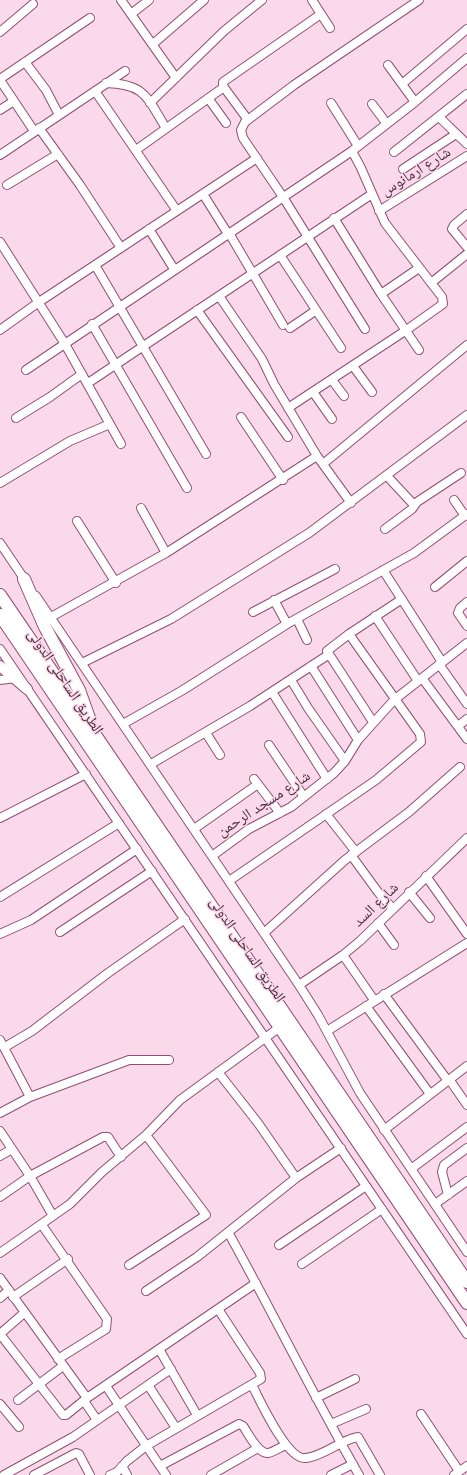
<!DOCTYPE html>
<meta charset="utf-8">
<style>
body{margin:0}
canvas{display:block;background:#fad9ea}
</style>
<canvas width="467" height="1475"></canvas>
<script>
const context = document.querySelector('canvas').getContext('2d');
context.lineJoin = 'round';
function strokePath(path, color, width, dash) {
  context.strokeStyle = color;
  context.lineWidth = width;
  context.lineCap = dash ? 'butt' : 'round';
  context.setLineDash(dash || []);
  context.stroke(path);
}
function write(font, color, halo, rows, align = 'center') {
  context.font = font + ' "Space Grotesk","Noto Naskh Arabic",sans-serif';
  context.lineWidth = 3;
  context.setLineDash([]);
  context.textBaseline = 'middle';
  context.strokeStyle = halo;
  context.fillStyle = color;
  for (const [text, x, y, turn = 0] of rows) {
    context.save();
    context.translate(x, y);
    context.rotate((+turn || 0) * Math.PI / 180);
    context.textAlign = isNaN(turn) ? turn : align;
    if (halo) context.strokeText(text, 0, 0);
    context.fillText(text, 0, 0);
    context.restore();
  }
}
const minor = new Path2D(`
 M121 0 176 78
 M312 0 330 28
 M131 14 149 0
 M0 32 33 4
 M153 44 204 0
 M25 62 46 90 59 115
 M388 65 415 102
 M0 79 90 18
 M0 80 34 131
 M106 83C146 84 147 98 166 128
 M402 84 467 29
 M95 91 177 211
 M208 98 226 123
 M150 103 224 31 262 0
 M331 103 358 146
 M372 104 387 124
 M0 110 14 101
 M439 117 467 144
 M248 120 223 86V82L321 14
 M39 128 80 185 121 248
 M136 150 224 87
 M394 152 467 94
 M0 155 125 71
 M403 169 456 134
 M7 185 58 154
 M203 194 228 234
 M379 211 467 156
 M467 214 454 225 452 229 467 247
 M334 218 381 294 419 350
 M149 229 174 269
 M229 233 283 325
 M0 242 65 344 121 444
 M280 255 341 348
 M95 265 206 454
 M431 283 467 254
 M381 294 419 268
 M219 296 262 359 274 384 317 456 351 503
 M197 310 288 437
 M92 324 187 488
 M290 328 315 311
 M365 329 283 197 243 138 241 130 245 122 294 85 419 0
 M0 330 39 302 257 158
 M353 366 372 392
 M26 370 352 151 415 102 467 58
 M332 380 344 396
 M88 383 372 194
 M313 392 332 419
 M288 408 405 331 443 304 442 297 385 223 361 168 352 151
 M241 417 283 480
 M16 418 50 397 82 374
 M323 464 467 345
 M387 476 414 505
 M0 483 70 441 110 424
 M454 500 465 516
 M141 508 166 553
 M77 521 116 583
 M385 529 412 509 417 502 461 473
 M0 543 27 583
 M383 570 442 662
 M435 587 467 561
 M36 596 299 985 318 1015 360 1093 467 1252
 M274 600 287 624
 M467 602 460 608 458 613 467 626
 M253 612 335 569
 M375 616 418 681
 M51 617 166 553 317 456
 M297 619 307 640
 M0 649 467 1334
 M82 663 171 619 309 533 467 415
 M439 664 467 704
 M311 666 358 740
 M422 678 467 739
 M0 680 16 678
 M291 680 308 708 345 761
 M272 692 327 779
 M373 722 327 651 349 634 402 599
 M123 724 183 690 287 624 414 553 467 514
 M458 726 467 719
 M206 733 220 755
 M269 745 304 797
 M151 764 250 706 328 655
 M254 779 280 813
 M326 814 356 852
 M0 818 86 774
 M194 829 258 784
 M351 855 378 892 393 909
 M212 856 249 829 291 807 334 773 345 761 358 740 394 700 467 643
 M426 876 467 934
 M229 881 376 780 421 742 420 734 349 634
 M409 892 430 918
 M0 897 119 823
 M378 923 394 945
 M60 932 152 871
 M264 933 345 860 409 812 460 767
 M0 934 31 920 137 849
 M343 955 374 1000
 M299 985 343 955 360 941 467 838
 M384 994 448 1081
 M366 1006 430 1094
 M327 1031 467 943
 M0 1040 30 1097
 M5 1047 32 1031 108 973 185 919
 M218 1072 258 1123 296 1178
 M449 1079 467 1105
 M0 1113 30 1097 129 1060H169
 M384 1130 467 1066
 M0 1131 30 1176 53 1216
 M0 1156 12 1149
 M411 1169 467 1127
 M448 1195 442 1172 444 1165 467 1148
 M0 1197 30 1176 103 1137H108L121 1157
 M435 1204 467 1181
 M42 1225 107 1319 106 1329 58 1359
 M228 1232C273 1313 313 1395 359 1475
 M279 1245 366 1186
 M0 1253 70 1204 102 1172 146 1135 180 1100 280 1027
 M302 1264 382 1209
 M129 1265 206 1215 146 1135
 M0 1278 87 1398
 M146 1291 197 1257 296 1178 341 1148
 M13 1297 68 1259
 M0 1298 9 1290
 M0 1334 63 1415H66L87 1398 256 1283
 M0 1334 24 1313
 M159 1349 197 1415
 M148 1385 176 1428
 M252 1385C260 1400 287 1461 306 1458 324 1456 340 1440 358 1437L380 1475
 M106 1386 166 1475
 M316 1398 355 1379
 M18 1400 63 1366
 M84 1401 97 1420
 M0 1404 19 1427
 M421 1414 459 1471
 M331 1424 366 1409
 M122 1466 127 1475
 M160 1466 239 1424 243 1426C248 1433 258 1454 268 1453 274 1452 280 1447 286 1445
 M4 1475 73 1437 171 1369
 M34 1475 76 1453 79 1454 90 1475
 M110 1475 117 1472 127 1461 146 1446 261 1379 260 1373 218 1309
 M211 1475 258 1448
 M331 1475 353 1464
 M454 1475 467 1466`);
const major = new Path2D(`
 M0 666 27 689`);
const highway = new Path2D(`
 M24 579 45 627 79 690 89 718
 M0 595 467 1282
 M0 615 467 1303`);
strokePath(minor, '#924d76', 10);
strokePath(major, '#924d76', 12);
strokePath(highway, '#924d76', 14);
strokePath(minor, '#fff', 8);
strokePath(major, '#fff', 10);
strokePath(highway, '#fff', 12);
write('15px', '#4b2c3e', '#fad9ea', [
 ["شارع ارمانوس",416,172,-32],
 ["الطريق الساحلى الدولى",65,682,56],
 ["شارع مسجد الرحمن",264,804,-33],
 ["شارع السد",376,905,-44],
 ["الطريق الساحلى الدولى",247,950,56]
]);
</script>
